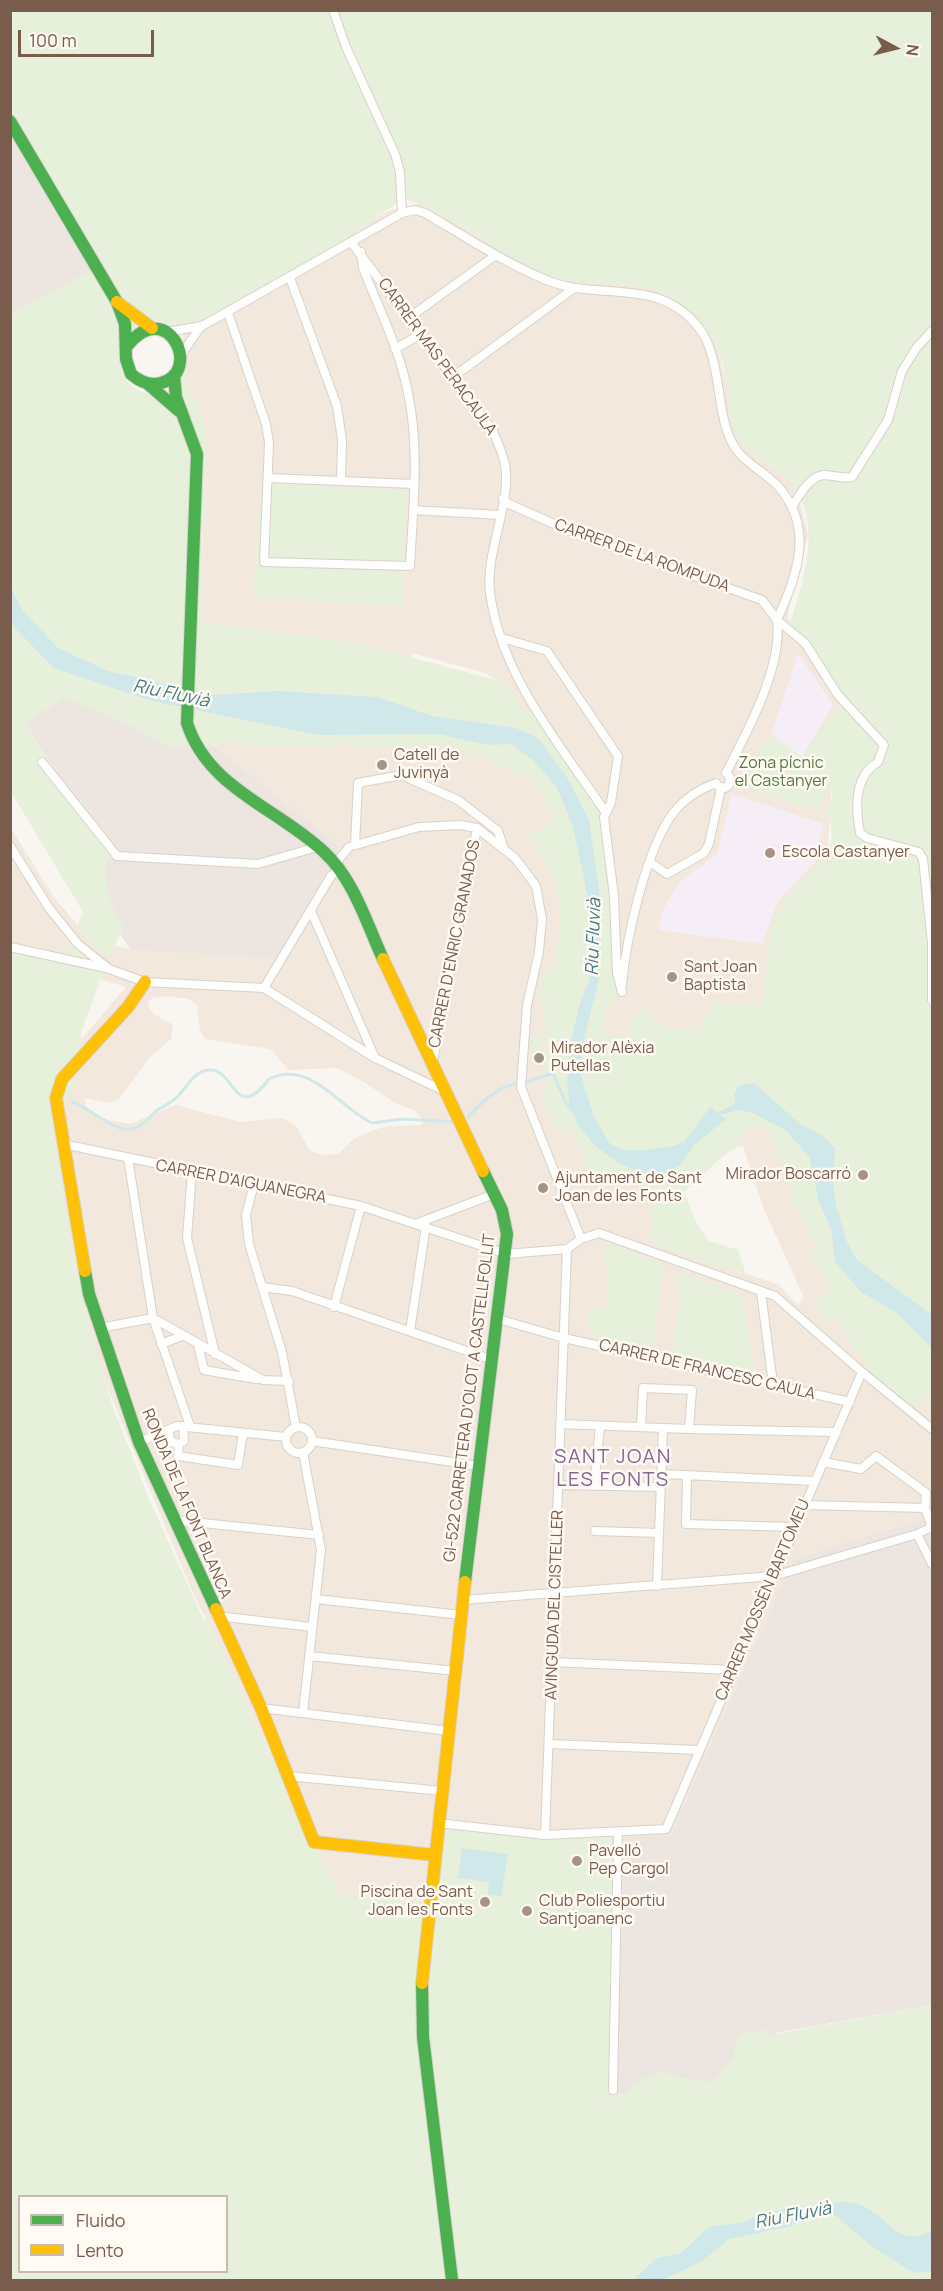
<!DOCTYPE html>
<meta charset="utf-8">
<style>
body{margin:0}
#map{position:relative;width:943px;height:2291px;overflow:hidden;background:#f9f5f0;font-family:Manrope,sans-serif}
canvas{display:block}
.frame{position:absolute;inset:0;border:12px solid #7a5c4d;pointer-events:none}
.legend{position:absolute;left:18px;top:2195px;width:210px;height:78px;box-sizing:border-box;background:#fffaf3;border:2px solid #cabbb1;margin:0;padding:8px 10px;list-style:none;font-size:18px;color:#7a5c4d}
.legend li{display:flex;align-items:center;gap:12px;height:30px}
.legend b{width:30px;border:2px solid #cabbb1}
.north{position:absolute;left:865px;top:18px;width:60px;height:60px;-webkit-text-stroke:4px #fffaf3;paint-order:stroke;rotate:97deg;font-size:16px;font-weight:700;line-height:24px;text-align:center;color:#7a5c4d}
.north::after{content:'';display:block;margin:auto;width:21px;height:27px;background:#7a5c4d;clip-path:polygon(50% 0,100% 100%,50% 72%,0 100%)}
.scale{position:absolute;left:18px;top:30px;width:136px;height:27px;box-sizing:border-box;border:3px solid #7a5c4d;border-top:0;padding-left:8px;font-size:18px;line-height:21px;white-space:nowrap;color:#7a5c4d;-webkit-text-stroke:4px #fffaf3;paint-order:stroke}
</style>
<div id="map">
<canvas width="943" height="2291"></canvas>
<div class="frame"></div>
<ul class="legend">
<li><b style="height:8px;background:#4caf50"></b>Fluido</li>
<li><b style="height:8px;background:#ffc107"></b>Lento</li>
</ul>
<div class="north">N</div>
<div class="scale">100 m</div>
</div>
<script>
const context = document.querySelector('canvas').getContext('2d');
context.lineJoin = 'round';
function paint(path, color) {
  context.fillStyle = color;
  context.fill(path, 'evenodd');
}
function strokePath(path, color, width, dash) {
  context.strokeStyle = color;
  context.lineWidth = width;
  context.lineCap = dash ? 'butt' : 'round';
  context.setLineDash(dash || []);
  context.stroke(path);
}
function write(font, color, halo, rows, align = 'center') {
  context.font = font + ' Manrope,sans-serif';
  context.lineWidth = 5;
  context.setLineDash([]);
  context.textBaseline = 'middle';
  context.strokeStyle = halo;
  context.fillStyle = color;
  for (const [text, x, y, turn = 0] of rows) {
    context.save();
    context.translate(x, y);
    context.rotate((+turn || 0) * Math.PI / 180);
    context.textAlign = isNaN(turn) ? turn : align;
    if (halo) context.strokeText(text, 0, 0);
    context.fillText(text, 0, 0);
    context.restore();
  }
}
paint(new Path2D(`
 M423 203 685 299 711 326 745 448 793 476 808 535 787 618 818 648 848 694 832 778 827 866 766 1005 698 1031 647 1026 633 1046 599 1036 608 893 505 686 485 673 412 653 411 667 181 636 169 422 185 324 390 210Z
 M440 738 521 762 554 804 559 852 563 974 536 1001 558 1005 650 1182 654 1244 777 1284 798 1305 804 1298 763 1207 739 1134 764 1122 853 1328 932 1396V1516L793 1559 670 1835 611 2103 526 2068 440 1904 339 1894 192 1591 88 1341 45 1098V1081L126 987 11 954 10 827 54 897 89 939 130 949 340 847 214 746 231 740ZM168 996 188 999 197 1005 200 1031 205 1039 270 1049 289 1070 337 1068 364 1082 397 1104 414 1110 424 1121 420 1125 389 1126 373 1130 354 1139 339 1153 328 1155 318 1154 309 1149 296 1126 283 1118 240 1122 176 1105 130 1124 98 1118 86 1107 85 1098 110 1103 119 1099 151 1056 171 1039 173 1025 154 1014 148 1006 149 1001 154 998Z`), '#f2e8de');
paint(new Path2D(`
 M10 131 91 271 11 315H10Z
 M60 695 172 740 214 746 340 847 279 959 130 949 111 920 100 876 99 844 21 716Z
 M932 1516V2005L776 2033 721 2081 611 2103 625 1838 670 1835 793 1559Z`), '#ede5e0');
paint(new Path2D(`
 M798 653 833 705 802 757 771 735Z
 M732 794 823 824 815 862 777 902 762 944 658 930 664 908 679 883 717 854Z`), '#f6eef6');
paint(new Path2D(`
 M11 11H932V1396L930 1394 912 1408 875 1378 842 1329 845 1328 838 1318 826 1324 814 1302 832 1289 819 1265 807 1256 820 1251 793 1200 797 1198 767 1129 758 1127 739 1133 742 1146C720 1152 703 1178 684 1191L697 1224 709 1241 738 1250 746 1274 653 1244 650 1186 609 1183 608 1175 591 1179 583 1158 586 1156 583 1150H580L569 1128 559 1132 542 1098 547 1097 543 1087 546 1086 545 1022 543 1021 544 1009 549 1004 535 1001 545 970H558L554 969C561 939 562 905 552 875 549 866 535 845 529 834L550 824 549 818 553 814 528 772 519 775 486 759 440 743 401 748 383 745 368 749 338 742 337 747 220 744C202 750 195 737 173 750L135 728 65 698 25 723 73 801 117 856 106 862C105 888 110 904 124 927L109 957 76 930 83 912 11 792 10 315 91 270 11 131ZM402 199C432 202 502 255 534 271 578 293 631 274 675 299 706 317 722 349 727 385 730 400 729 420 736 434 745 454 766 462 783 476 828 514 803 585 787 633L806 651 841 703 802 757 771 735 740 786 817 810 832 784V798L826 812C850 857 790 881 776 917 765 945 766 975 763 1005L713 1002 698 1031 668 1028 640 1008 627 1026 633 1029 628 1038 603 1031 605 1011 613 1002 616 992 612 894 602 820 596 803 535 714H527L507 683 358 643 202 622 207 437 199 405 189 392 186 365C180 409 114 401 120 352L148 328 174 335 339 244Z
 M261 483 406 490 403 606 253 598Z
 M11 943 66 953 69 944 104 969 82 1030 74 1084 63 1108 57 1149 62 1191 89 1328 112 1405 150 1501 204 1621 206 1620 339 1894 438 1904 444 1824 545 1835 618 1833 613 2090 606 2097 625 2093 632 2085 658 2071 683 2078 713 2082 732 2058 740 2034 766 2029 768 2032 766 2036 932 2005V2280H11ZM20 2196H226V2272H20Z
 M532 1036 543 1037 542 1064 531 1063Z
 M605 1241 663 1265 653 1351 590 1337 589 1310 608 1305Z
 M677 1271 742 1295 755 1373 672 1355 679 1303Z`), '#e7f0db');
paint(new Path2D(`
 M10 586 22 610 58 648 108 671 214 695 276 691 377 697 432 716 516 728 538 738 568 779 589 820 595 862 600 898V976L586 1030 579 1069 594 1117 610 1144 624 1150H646L674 1146 684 1142 710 1107 717 1113 736 1103 734 1095 738 1086 754 1083 801 1125 820 1134 835 1147 833 1185 836 1206 847 1242 857 1260 932 1315V1348L897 1313 861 1292 835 1262 831 1229 819 1202 809 1157 787 1131 753 1113 737 1110 720 1115 726 1119 695 1144 680 1165 665 1174 642 1173 617 1162 594 1145 578 1125 570 1108 567 1083 570 1045 580 1003 589 982 593 928 587 893 573 826 556 786 533 760 511 744 487 745 438 734 318 735 152 701 54 668 11 624Z
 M462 1848 508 1854 501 1896 488 1895 489 1882 458 1878Z
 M844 2202C887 2203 892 2253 932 2231V2271L914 2273 870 2245 835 2215 823 2211 789 2227 729 2239 702 2261 662 2280H633L657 2258 681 2253 709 2227 746 2222 758 2215 793 2207Z`), '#d0e8ea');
strokePath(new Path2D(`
 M526 1082 553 1073 566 1103 571 1109
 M72 1102C89 1108 103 1122 120 1128 139 1134 147 1118 159 1109 166 1105 173 1102 178 1096 187 1087 194 1071 209 1070 234 1067 235 1125 269 1079 311 1059 339 1108 372 1123L403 1119 455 1122
 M468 1117C483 1101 495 1089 517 1083`), '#d0e8ea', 3);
const street = new Path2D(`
 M333 10 346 47 395 154 400 172 402 213
 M351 242 493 431C497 442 503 453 505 465 512 502 485 553 490 592 500 675 561 746 606 813
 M290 278 337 406 342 440 341 481
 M228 313 266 424 269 443 264 562 410 566C413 509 420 449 408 393 400 350 379 309 363 268L361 252
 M410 317 496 255
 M167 332 202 326 402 213 415 210 425 213C464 236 502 261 544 279 598 303 657 274 699 328 725 362 713 423 739 453 749 465 765 473 777 485 815 527 798 573 777 620
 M395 349 421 334
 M181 355 201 326
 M453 377 573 289
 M269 478 413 484
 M503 498 507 503 581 536 762 600 777 620 805 643 838 695 884 745 878 762C854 776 855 807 860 833L867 838 919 852 923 859 932 943V1000
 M793 505C800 495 809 477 823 475 833 475 842 479 852 477L888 420 902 371 917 347 932 331
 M413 510 500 515
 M502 638 547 651 618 756 611 803 604 817 614 896 617 973 622 992
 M42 762 117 856 258 864 317 847
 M726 773C747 732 783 667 777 620
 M718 786 725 788 729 785 730 777 726 773
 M355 845 358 783 401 775 458 800 498 831 504 849
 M10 846 49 908 78 944 109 969 145 982 264 988 375 1058 446 1092
 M650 862 667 874 704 853 709 844 721 788
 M336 863 349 847 419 827 460 825 477 828 515 858 536 886 542 919 539 952 527 1005 521 1087 581 1239
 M311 911 375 1058
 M10 947 106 968
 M622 985C626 939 646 848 674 812 685 798 700 789 716 783
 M264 988 331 876 340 868
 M433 1061 477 828
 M63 1144 361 1206 506 1254 567 1249 581 1239 599 1233 775 1296 862 1372 932 1429
 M128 1158 153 1318 190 1426
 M192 1172 187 1238 215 1354
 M254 1184 246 1215 249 1244 282 1352 296 1427
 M418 1223 494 1194
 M262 1287 292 1291 493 1360
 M761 1292 773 1384
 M334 1307 361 1206
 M498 1319 564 1338 850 1402
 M100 1328 153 1318 263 1380 289 1381
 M410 1331 426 1226
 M161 1344 182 1336
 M198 1345 204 1370 256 1379
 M560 1424 689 1429 692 1390 643 1388 641 1427
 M286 1440a13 13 0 1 1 26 0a13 13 0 1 1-26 0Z
 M689 1429 837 1432
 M168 1430 171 1442 179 1444 184 1441 183 1426
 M312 1441 479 1466
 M139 1442 177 1426 286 1437
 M179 1444 178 1456 238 1465 243 1433
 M303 1452 321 1550 303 1713
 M662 1474 814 1481
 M687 1475 686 1524 796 1527
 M560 1485 661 1487
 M594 1486 600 1426
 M805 1505 925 1508 926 1493 876 1456 861 1469 823 1462
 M925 1508 932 1527
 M173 1520 319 1535
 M595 1531 659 1533
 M917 1534 932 1564
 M657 1586 663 1428
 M316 1599 461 1615
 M463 1600 774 1576 917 1534 932 1527
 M217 1616 312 1627
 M309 1656 456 1671
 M552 1662 733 1670
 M261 1708 449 1731
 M550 1744 699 1750
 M288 1776 442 1791
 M438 1823 545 1835 666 1829 862 1372
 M545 1835 567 1249
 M613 2090 618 1833`);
const fast = new Path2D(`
 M10 121 117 302 125 324 126 359 131 374C139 381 150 386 161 383 204 372 167 295 127 346
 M174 375 176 397 197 454 187 723C208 789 278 808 324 852 353 878 367 924 383 959
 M148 384 179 411
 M85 1271 89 1294 139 1442 216 1609
 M465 1582 507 1234 502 1210 483 1171
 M422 1983 423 2037 452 2280`);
const slow = new Path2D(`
 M117 302 152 328
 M383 959 483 1171
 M85 1271 56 1098 62 1079 128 1007 145 982
 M216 1609 261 1708 314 1842 434 1855
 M422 1983 465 1582`);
strokePath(street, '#d7d1cb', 10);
strokePath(fast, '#d9d2cb', 14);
strokePath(slow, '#d9d2cb', 14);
strokePath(street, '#fefefd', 8);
strokePath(fast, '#4caf50', 12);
strokePath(slow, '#ffc107', 12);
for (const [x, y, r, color] of [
 [382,765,6,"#a69286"],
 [770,853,6,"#a69286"],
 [672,977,6,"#a69286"],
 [539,1058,6,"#a69286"],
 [863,1175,6,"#a69286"],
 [543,1188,6,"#a69286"],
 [577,1861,6,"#a69286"],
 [485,1902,6,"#a69286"],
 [527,1911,6,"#a69286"]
]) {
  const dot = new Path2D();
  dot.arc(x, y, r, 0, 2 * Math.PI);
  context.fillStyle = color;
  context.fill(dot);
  strokePath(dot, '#fffaf3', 2);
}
write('16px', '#7a5c4d', '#fffaf3', [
 ["CARRER MAS PERACAULA",437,357,54],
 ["CARRER DE LA ROMPUDA",642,556,20],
 ["CARRER D'ENRIC GRANADOS",455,944,-79],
 ["CARRER D'AIGUANEGRA",241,1182,11],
 ["CARRER DE FRANCESC CAULA",707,1370,13],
 ["GI-522 CARRETERA D'OLOT A CASTELLFOLLIT",470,1398,-83],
 ["RONDA DE LA FONT BLANCA",186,1504,67],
 ["CARRER MOSSÈN BARTOMEU",763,1600,-67],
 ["AVINGUDA DEL CISTELLER",555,1605,-88]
]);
write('16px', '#7a5c4d', '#fffaf3', [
 ["Catell de",394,756],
 ["Juvinyà",394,774],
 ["Escola Castanyer",782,853],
 ["Sant Joan",684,968],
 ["Baptista",684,986],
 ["Mirador Alèxia",551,1049],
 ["Putellas",551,1067],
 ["Mirador Boscarró",851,1175,"right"],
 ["Ajuntament de Sant",555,1179],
 ["Joan de les Fonts",555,1197],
 ["Pavelló",589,1852],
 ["Pep Cargol",589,1870],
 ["Piscina de Sant",473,1893,"right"],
 ["Joan les Fonts",473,1911,"right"],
 ["Club Poliesportiu",539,1902],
 ["Santjoanenc",539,1920]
], 'left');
write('16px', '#537a41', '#fffaf3', [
 ["Zona pícnic",781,764],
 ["el Castanyer",781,782]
]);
write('italic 18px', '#437c86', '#fffaf3', [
 ["Riu Fluvià",171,694,12],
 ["Riu Fluvià",594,937,-88],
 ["Riu Fluvià",793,2216,-11]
]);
context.letterSpacing = '1.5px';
write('20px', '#846695', '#fffaf3', [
 ["SANT JOAN",613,1457],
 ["LES FONTS",613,1480]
]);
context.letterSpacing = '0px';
</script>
